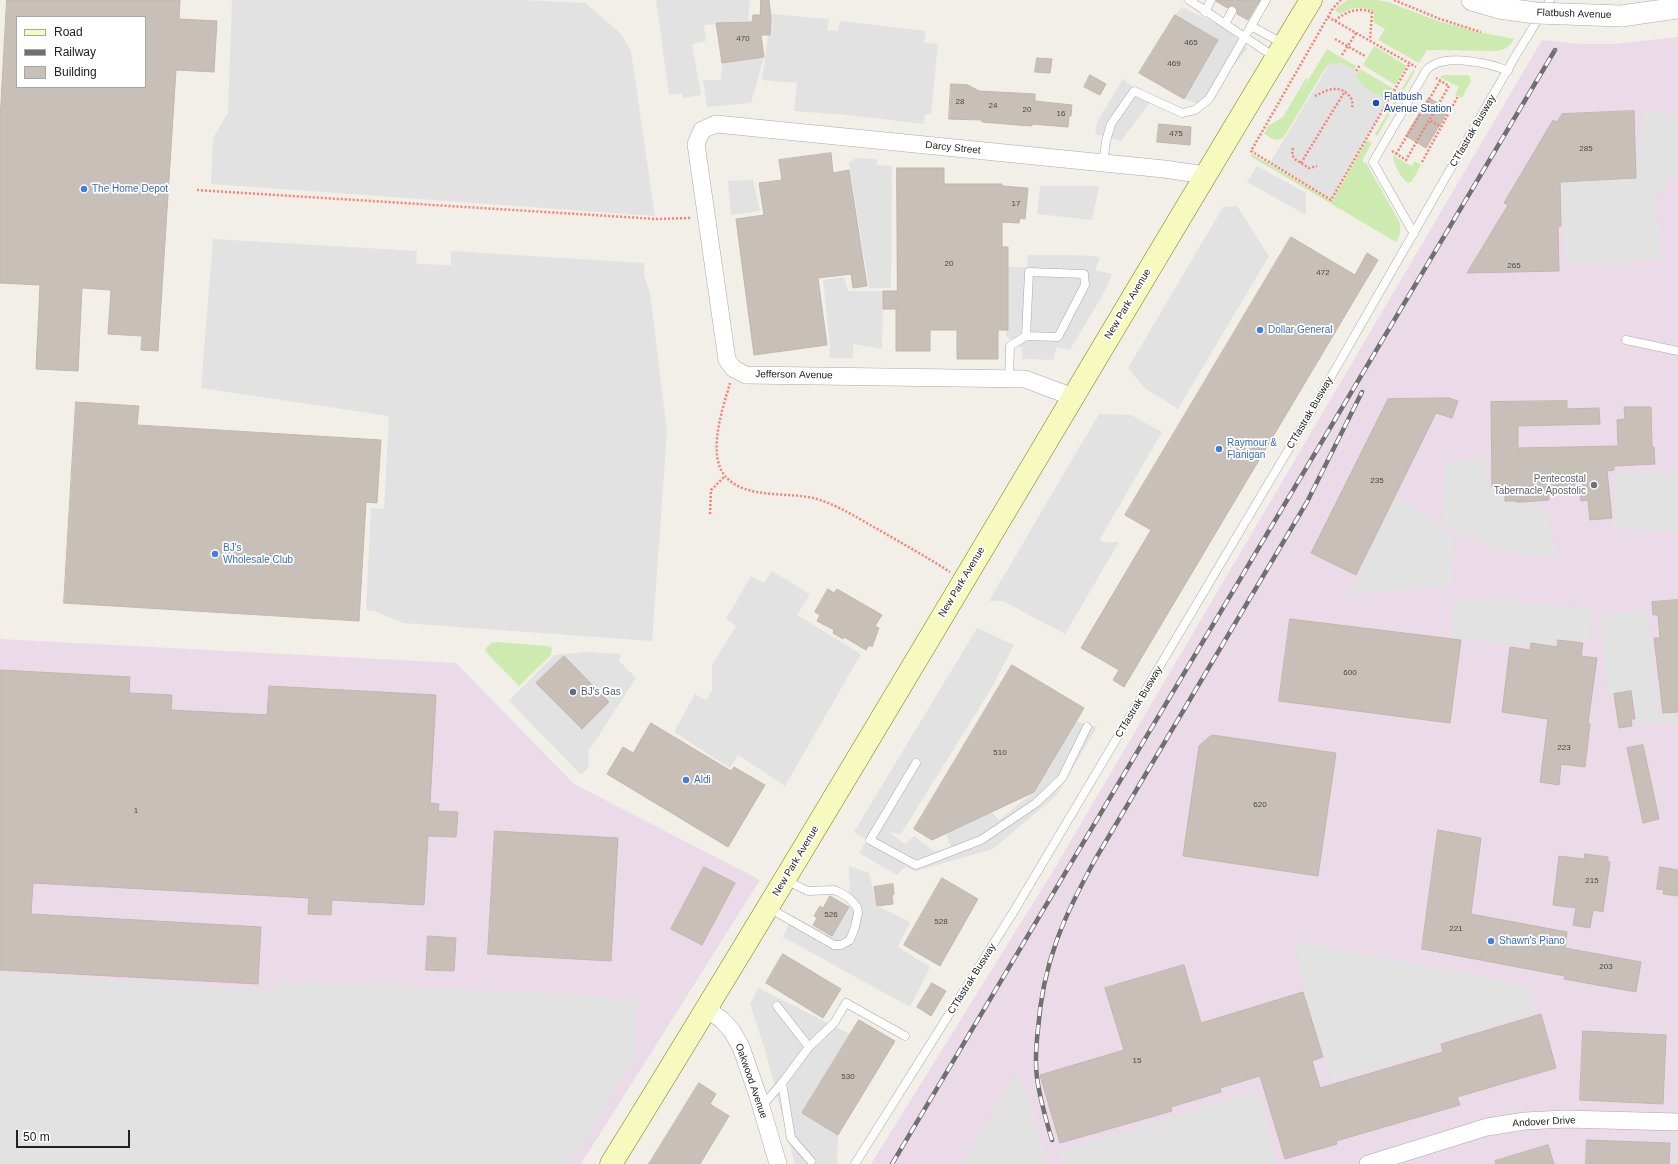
<!DOCTYPE html>
<style>
body{margin:0}
#map{position:relative;width:1678px;height:1164px;overflow:hidden;background:#f2efe9;font-family:Helvetica,sans-serif}
canvas{display:block}
.legend{position:absolute;left:16px;top:16px;width:130px;height:72px;box-sizing:border-box;background:#fff;border:1px solid #a7a7a7;margin:0;padding:5px 7px;list-style:none;font-size:12px;color:#222}
.legend li{display:flex;align-items:center;gap:8px;height:20px}
.legend b{width:20px;border:1px solid #a7a7a7}
.scale{position:absolute;left:16px;top:1130px;width:114px;height:18px;box-sizing:border-box;border:2px solid #222;border-top:0;padding-left:5px;font-size:12px;line-height:14px;white-space:nowrap;color:#222;-webkit-text-stroke:3px #fff;paint-order:stroke}
</style>
<div id="map">
<canvas width="1678" height="1164"></canvas>
<ul class="legend">
<li><b style="height:5px;background:#f7fabf"></b>Road</li>
<li><b style="height:5px;background:#707070"></b>Railway</li>
<li><b style="height:11px;background:#c7bfb8"></b>Building</li>
</ul>
<div class="scale">50 m</div>
</div>
<script>
const context = document.querySelector('canvas').getContext('2d');
context.lineJoin = 'round';
function paint(path, color) {
  context.fillStyle = color;
  context.fill(path, 'evenodd');
}
function strokePath(path, color, width, dash) {
  context.strokeStyle = color;
  context.lineWidth = width;
  context.lineCap = dash ? 'butt' : 'round';
  context.setLineDash(dash || []);
  context.stroke(path);
}
function write(font, color, halo, rows, align = 'center') {
  context.font = font + ' Helvetica,sans-serif';
  context.lineWidth = 3.5;
  context.setLineDash([]);
  context.textBaseline = 'middle';
  context.strokeStyle = halo;
  context.fillStyle = color;
  for (const [text, x, y, turn = 0] of rows) {
    context.save();
    context.translate(x, y);
    context.rotate((+turn || 0) * Math.PI / 180);
    context.textAlign = isNaN(turn) ? turn : align;
    if (halo) context.strokeText(text, 0, 0);
    context.fillText(text, 0, 0);
    context.restore();
  }
}
paint(new Path2D(`
 M1678 37V1164H871L1053 871 1542 40 1581 44H1613Z
 M0 639 456 663 574 784 760 880 581 1164H0Z`), '#ebdbe8');
paint(new Path2D(`
 M1347 0H1377L1388 2 1438 21 1479 32 1514 39C1510 46 1505 50 1496 51L1427 50 1419 63 1378 40 1385 29 1387 30 1373 22 1374 12C1362 6 1351 7 1340 14L1334 10Z
 M1374 46 1407 66 1395 85 1363 65Z
 M1327 49 1356 66 1354 70C1344 65 1336 59 1326 67L1284 137C1277 143 1271 138 1264 134L1268 126 1283 117 1306 78 1308 79 1301 92Z
 M1360 69 1394 89 1387 101 1364 87 1356 76Z
 M1413 70 1415 71 1377 136 1375 134Z
 M1444 75H1467L1470 77 1471 81 1462 98 1455 95 1459 87 1439 77Z
 M1367 140 1372 143 1363 159V163H1366L1400 223V234L1396 242 1250 156 1252 154 1332 201Z
 M1393 155 1411 166 1415 161 1421 165 1412 181 1408 183C1401 179 1393 163 1393 155Z
 M497 642 547 646 551 647 552 649 551 655 519 686 486 652 485 649 491 643Z`), '#cdebb0');
paint(new Path2D(`
 M232 0H524L585 3 621 34 631 51 655 216 211 184 213 138 228 113Z
 M656 0H750L748 21 704 25 706 41 692 44 701 95 683 98 682 93 669 95Z
 M1182 7 1225 28 1248 48 1201 105 1184 99 1218 40 1175 15Z
 M771 14 829 19 827 30 838 31 840 21 926 31 924 43 938 44 931 114H925L924 124 847 115 794 111 797 83 762 80Z
 M764 57 751 103 707 107 703 80H721L722 63Z
 M1335 63H1342L1358 73 1356 76 1364 87 1388 101 1331 200 1270 163 1327 68 1330 64Z
 M1123 79 1150 102 1121 141 1095 134 1097 122Z
 M1642 111 1678 115V171L1655 199 1662 260 1563 264 1560 182 1636 178Z
 M856 158 877 159V165L892 166 891 288H869L849 163Z
 M1257 166 1306 193V215L1247 182Z
 M753 180 760 211 731 215 728 181Z
 M1040 186H1099L1092 220 1037 214Z
 M1237 206 1269 256 1178 409 1146 389 1128 368 1223 207Z
 M213 239 417 251 416 264 451 265V251L644 263V276L650 293 667 431 652 641 403 623 374 611 366 610 371 508 384 509 389 416 201 388Z
 M1028 255H1079L1100 257 1095 270 1112 274 1105 291 1070 350 1056 347 1054 360 1022 359V348L1006 336 1007 267H1027Z
 M844 277 848 291H883L882 349 853 344V358H829L830 346 823 280Z
 M1099 414 1131 415 1162 432 1100 539 1103 542H1119L1065 634 1003 601H989Z
 M1486 458 1489 487 1505 501 1547 507 1556 558 1503 552 1442 524 1445 461Z
 M1614 471 1678 472V532L1614 529Z
 M1395 497 1411 506 1455 537 1449 586 1349 595Z
 M772 571 810 594 797 615 861 654 785 786 738 755 730 768 674 732 695 694 706 700 712 690V665L736 626 726 619 751 576 764 583Z
 M1452 598 1593 608 1589 641 1559 640 1557 647 1531 643 1528 646 1453 639Z
 M1647 610 1659 710H1678V723L1637 726 1634 694 1608 697 1600 615Z
 M977 628 1014 645 991 689 901 834 889 832 905 844 914 836 934 851 951 848 946 833 992 812 999 820 1034 792 1076 721 1097 727 1057 795 993 849 916 871 905 867 897 875 859 853 867 840 854 832Z
 M586 652 621 654 619 661 636 678 588 752 589 767 581 775 509 701 554 655Z
 M849 866 869 873 877 906 910 922 898 947 930 967 910 1007 783 937 793 916 832 936 850 906Z
 M1295 941 1527 985 1536 1013 1437 1042 1439 1050 1331 1081 1302 984Z
 M0 973 276 990V980L636 998V1052L633 1061 571 1164H0Z
 M758 988 850 1034 802 1113 838 1135 837 1164H795L765 1050 750 1004Z
 M1015 1075 1025 1089 1031 1104 1047 1164H961Z
 M1257 1091 1277 1164H1064L1060 1151Z
 M1671 1129H1678V1164H1671Z`), '#e2e2e2');
const building = new Path2D(`
 M7 0H180L179 19 217 21 214 72 176 70 158 351 141 350 142 336 108 334 111 290 82 288 78 371 36 369 40 285 0 283V121ZM17 17H145V87H17Z
 M761 0H769L771 17 770 35H761L764 57 722 63 716 23 752 22 753 15H760Z
 M1216 0H1260L1248 20 1237 14V10L1235 6H1231L1227 8 1216 1Z
 M1175 15 1218 40 1184 99 1139 73Z
 M1037 58 1052 59 1050 73 1035 72Z
 M1090 75 1106 84 1100 95 1084 87Z
 M951 84 968 85 979 91 1035 94V101L1072 105 1071 116H1069L1068 127 1032 124V126L1018 125 982 122V120L949 119Z
 M1429 98 1449 109 1426 148 1406 136Z
 M1634 111 1636 178 1560 182 1561 226 1558 227 1559 271 1467 273 1508 205 1504 203 1553 120 1557 122 1562 114Z
 M1159 124 1191 127 1190 145 1157 142Z
 M831 153 833 173 849 170 867 286 853 288 851 274 818 278 827 345 754 355 736 219 764 215 759 183 782 180 779 160Z
 M897 168H944V184H1002V186L1028 188 1025 219 1020 218 1019 223 1002 222V247H1008V330H998V359H957V330H930V351H896V309H883V291H897Z
 M1291 237 1355 275 1367 253 1378 260 1124 687 1113 680 1119 670 1081 648 1151 530 1125 515Z
 M1449 398 1458 401 1452 418 1436 413 1356 575 1311 553 1388 399Z
 M1567 401V409L1599 408 1600 424 1518 426V448L1618 446 1617 420 1625 419 1624 407H1651L1652 447H1654L1655 464 1614 466V470L1607 471 1612 518 1590 520 1588 500 1581 501 1579 487H1548L1549 500 1522 502H1516V501H1505V487H1492L1491 402Z
 M76 402 139 406 137 425 381 440 377 503 366 502 359 621 64 603Z
 M828 589 834 593 837 589 882 615 875 626 879 628 872 647 869 645 866 650 844 637 843 639 833 633 834 630 817 621 820 615 815 612Z
 M1678 600V712L1663 713 1654 638H1660L1658 615H1653L1652 602Z
 M1290 619 1461 640 1450 723 1279 701Z
 M1558 640 1583 643 1581 656 1597 658 1588 723 1590 724 1585 767 1561 764 1559 785 1540 782 1548 719 1502 712 1510 647 1530 650 1531 643 1557 647Z
 M564 656 609 702 582 729 536 683Z
 M1012 665 1084 708 1034 792 932 840 914 829Z
 M0 670 130 677 129 693 172 695 171 710 267 715 269 686 436 695 430 803 439 804 438 811 458 812 456 837 428 836 424 905 332 900 331 915 308 914 309 898 33 883 31 914 261 927 258 984 0 970Z
 M1631 691 1635 719H1631L1632 726 1619 728 1614 694Z
 M651 723 731 771 734 767 765 785 728 847 607 774 623 747 633 753Z
 M1212 735 1336 753 1318 876 1183 856 1199 746Z
 M1643 745 1659 819 1643 823 1627 748Z
 M1438 830 1481 838 1471 914 1567 932 1565 948 1641 962 1636 992 1564 979 1565 976 1422 949Z
 M495 831 618 838 611 961 488 954Z
 M1585 854 1608 857V862H1610L1603 912 1593 910 1590 928 1573 925 1576 908 1553 905 1559 856 1584 859Z
 M704 867 735 883 702 945 671 929Z
 M1660 867 1678 870V896L1663 894 1664 890 1657 889Z
 M942 878 978 899 940 966 904 945Z
 M893 884 894 894 892 896 893 904 877 906 874 887Z
 M830 896 849 907 832 936 813 925 817 918 814 916 820 906 823 908Z
 M428 936 456 938 454 971 426 970Z
 M783 954 841 989 823 1018 766 983Z
 M1184 965 1201 1023 1303 992 1323 1057 1312 1061 1320 1088 1443 1052 1441 1044 1541 1014 1556 1068 1457 1097 1460 1105 1336 1141 1337 1144 1285 1159 1260 1076 1220 1088 1221 1092 1171 1107 1172 1111 1060 1143 1040 1075 1124 1050 1105 988Z
 M932 983 946 991 931 1016 917 1007Z
 M859 1020 895 1041 838 1135 802 1113Z
 M1583 1031 1666 1035 1663 1104 1580 1100Z
 M699 1083 716 1094 710 1104 729 1116 700 1164H649Z
 M1587 1140 1670 1143 1669 1164H1586Z
 M1548 1145 1554 1164H1496L1495 1161Z`);
paint(building, '#c7bfb8');
strokePath(building, '#c4b6ab', 1);
const service = new Path2D(`
 M1189 0 1276 58
 M1205 12 1211 0
 M1225 24 1232 11
 M1251 26 1284 44
 M1103 163 1106 141 1111 124 1134 91 1182 113 1195 110 1209 99 1266 0
 M1414 234 1373 162 1423 76C1425 71 1429 67 1433 65 1451 55 1490 63 1508 71
 M1626 340 1678 351
 M1009 379 1010 346 1026 336 1029 272 1084 274 1085 285 1058 337 1026 336
 M916 763 870 840 916 865 981 840 1036 803 1062 778 1087 727
 M769 908 834 945H841L850 940 855 927 858 913 857 907 849 898 839 892 834 890 808 891 785 880
 M809 1047 834 1023 846 1003 905 1036
 M782 1083 791 1138 811 1161
 M762 1106 782 1083 809 1047 777 1006
 M855 1164 1014 911 1067 822 1309 415 1516 55 1550 0`);
const minor = new Path2D(`
 M1073 397 1025 379 746 375 734 369 727 360 696 144 702 130 716 124 1164 169 1205 175
 M707 1009 722 1020 732 1031 741 1047 758 1096 778 1164
 M1368 1164 1487 1127 1525 1121 1566 1119 1678 1122`);
const tertiary = new Path2D(`
 M1472 0 1499 8
 M1621 16 1678 8`);
const secondary = new Path2D(`
 M611 1164C849 779 1077 387 1311 0`);
strokePath(service, '#a9a9a9', 9);
strokePath(minor, '#a9a9a9', 18);
strokePath(tertiary, '#a9a9a9', 22);
strokePath(secondary, '#707d05', 23);
strokePath(new Path2D(`
 M1341 0 1333 8 1251 151 1331 200 1410 63
 M1394 0 1440 19 1481 32
 M1328 17 1416 67
 M1335 21C1346 11 1358 7 1372 12L1370 40
 M1335 39 1365 56
 M1342 55 1356 33
 M1356 71 1360 65
 M1315 96C1321 93 1328 89 1334 89 1344 88 1355 98 1352 107
 M1293 148 1292 155 1296 160 1309 168 1317 166
 M1392 151 1406 160 1449 86 1436 78
 M1396 154 1440 81
 M1422 162 1457 98 1441 127 1429 120
 M1301 163 1345 91
 M197 190 656 219 691 218
 M730 383C723 408 706 455 726 477 747 500 789 491 817 499 840 506 859 519 879 530 903 544 927 557 950 572
 M710 514 711 490 725 476`), '#fa8072', 2.5, [2, 2]);
strokePath(service, '#fff', 8);
strokePath(minor, '#fff', 17);
strokePath(tertiary, '#fff', 21);
strokePath(secondary, '#f7fabf', 22);
const rail = new Path2D(`
 M1052 1140C1046 1120 1040 1099 1037 1078 1035 1062 1036 1046 1038 1029 1043 962 1064 916 1096 858L1307 502 1362 392
 M892 1164 1555 50`);
strokePath(rail, '#707070', 4.5);
strokePath(rail, '#fff', 3, [9]);
const tertiaryBridge = new Path2D(`
 M1499 8 1536 13 1621 16`);
strokePath(tertiaryBridge, '#a9a9a9', 22, []);
strokePath(tertiaryBridge, '#fff', 21);
for (const [x, y, r, color] of [
 [1376,103,4,"#1a4fb4"],
 [84,189,4,"#3f7fe0"],
 [1260,330,4,"#3f7fe0"],
 [1219,449,4,"#3f7fe0"],
 [1594,485,4,"#6b7280"],
 [215,554,4,"#3f7fe0"],
 [573,692,4,"#5c6f8a"],
 [686,780,4,"#3f7fe0"],
 [1491,941,4,"#3f7fe0"]
]) {
  const dot = new Path2D();
  dot.arc(x, y, r, 0, 2 * Math.PI);
  context.fillStyle = color;
  context.fill(dot);
  strokePath(dot, '#fff', 1.5);
}
write('8px', '#4b4948', null, [
 ["470",743,39],
 ["465",1191,43],
 ["469",1174,64],
 ["28",960,102],
 ["24",993,106],
 ["20",1027,110],
 ["16",1061,114],
 ["475",1176,134],
 ["285",1586,149],
 ["17",1016,204],
 ["20",949,264],
 ["265",1514,266],
 ["472",1323,273],
 ["235",1377,481],
 ["600",1350,673],
 ["223",1564,748],
 ["510",1000,753],
 ["620",1260,805],
 ["1",136,811],
 ["215",1592,881],
 ["526",831,915],
 ["528",941,922],
 ["221",1456,929],
 ["203",1606,967],
 ["15",1137,1061],
 ["530",848,1077]
]);
write('10px', '#222', '#fff', [
 ["Flatbush Avenue",1574,14,2],
 ["CTfastrak Busway",1473,131,-60],
 ["Darcy Street",953,148,6],
 ["New Park Avenue",1128,304,-59],
 ["Jefferson Avenue",794,375,1],
 ["CTfastrak Busway",1310,413,-60],
 ["New Park Avenue",962,582,-59],
 ["CTfastrak Busway",1139,702,-59],
 ["New Park Avenue",796,861,-59],
 ["CTfastrak Busway",972,979,-58],
 ["Oakwood Avenue",751,1081,71],
 ["Andover Drive",1544,1122,-3]
]);
write('10px', '#164399', '#fff', [
 ["Flatbush",1384,97],
 ["Avenue Station",1384,109]
], 'left');
write('10px', '#366cbe', '#fff', [
 ["The Home Depot",92,189],
 ["Dollar General",1268,330],
 ["Raymour &",1227,443],
 ["Flanigan",1227,455],
 ["BJ's",223,548],
 ["Wholesale Club",223,560],
 ["Aldi",694,780],
 ["Shawn's Piano",1499,941]
], 'left');
write('10px', '#5b616d', '#fff', [
 ["Pentecostal",1586,479],
 ["Tabernacle Apostolic",1586,491]
], 'right');
write('10px', '#4e5e75', '#fff', [
 ["BJ's Gas",581,692]
], 'left');
</script>
